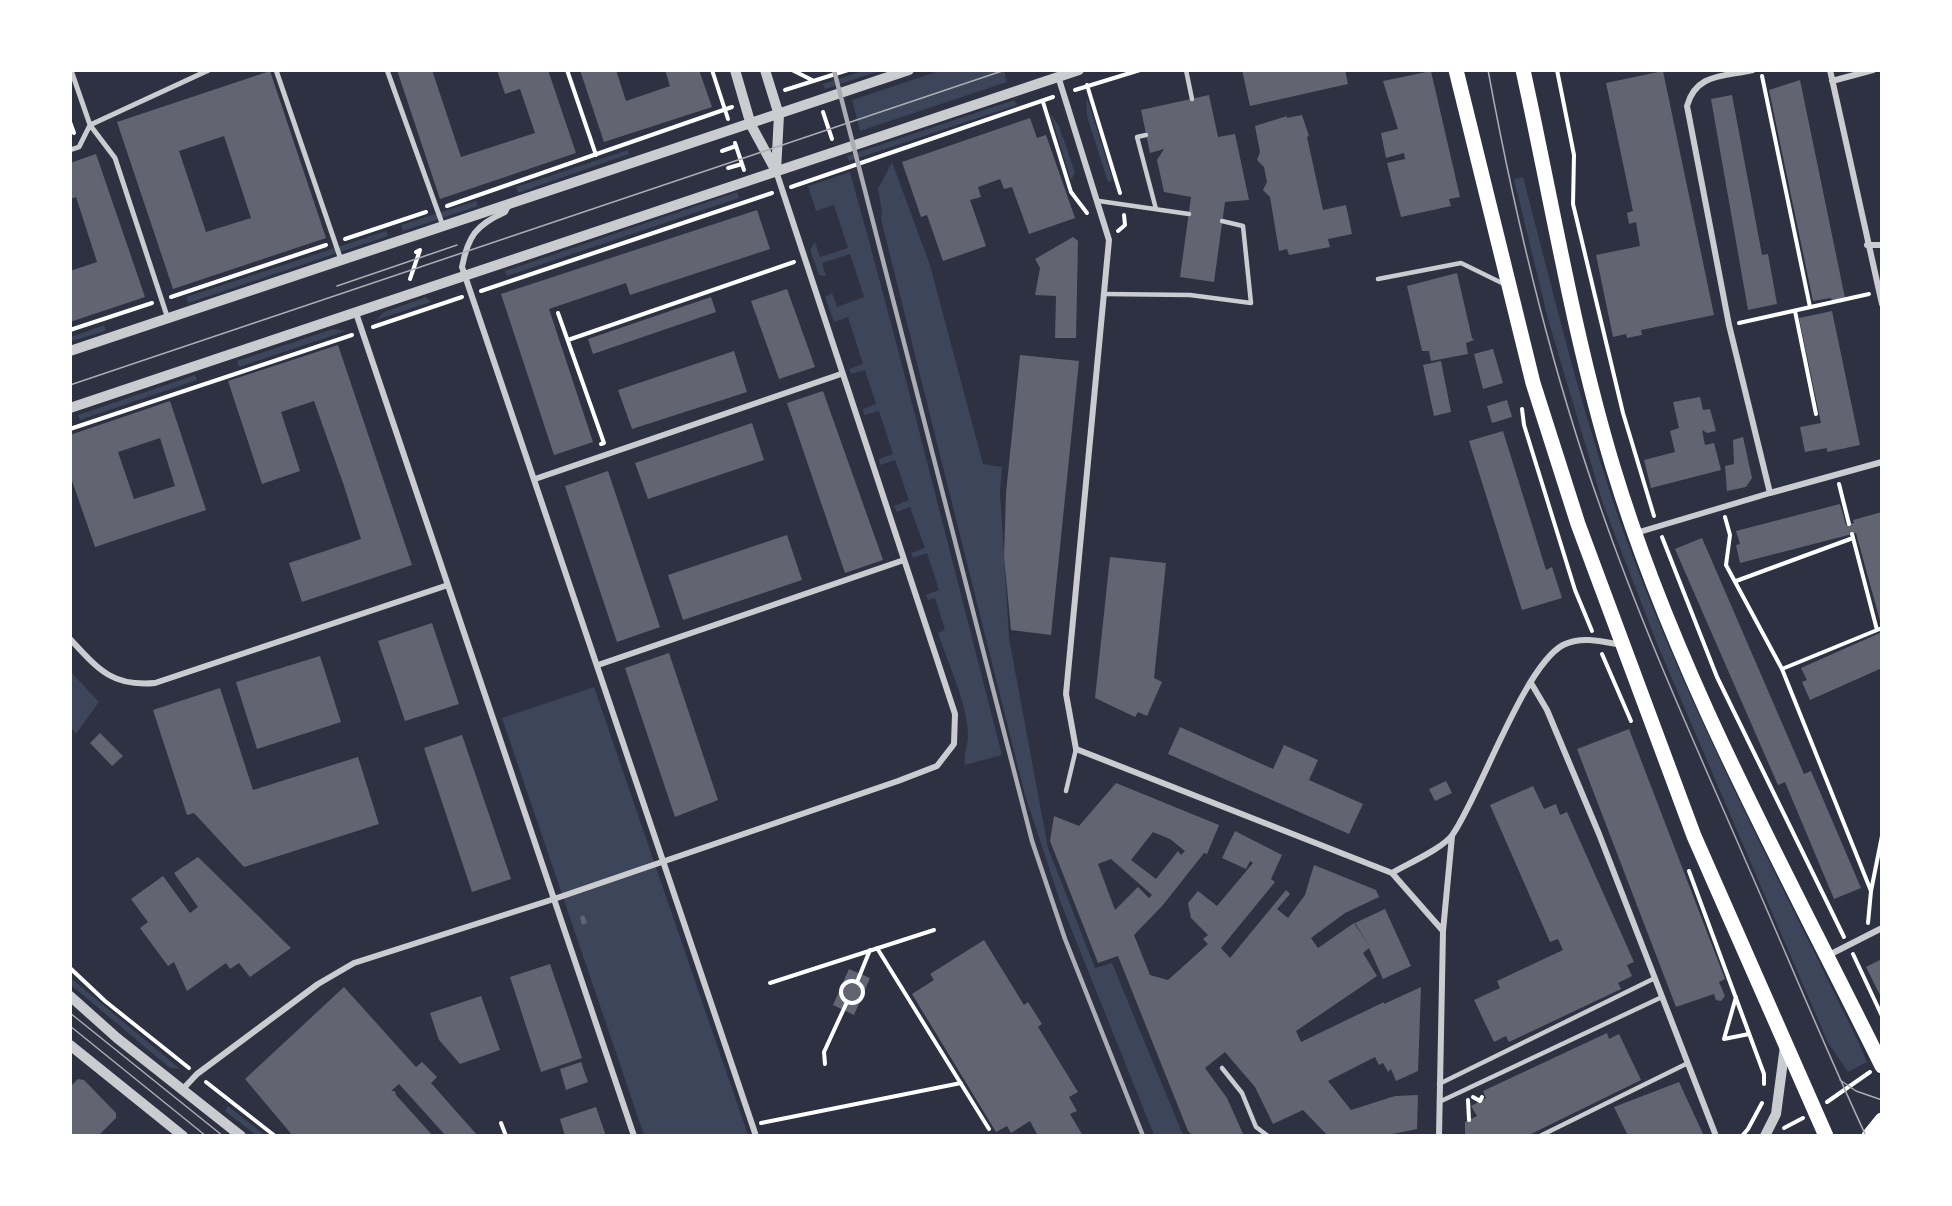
<!DOCTYPE html>
<style>
body{margin:0}
#map{position:relative;width:1952px;height:1206px;overflow:hidden;background:#2d3142;font-family:Quicksand,sans-serif}
canvas{display:block}
.frame{position:absolute;inset:0;border:72px solid #fff;pointer-events:none}
</style>
<div id="map">
<canvas width="1952" height="1206"></canvas>
<div class="frame"></div>
</div>
<script>
const context = document.querySelector('canvas').getContext('2d');
context.lineJoin = 'round';
function paint(path, color) {
  context.fillStyle = color;
  context.fill(path, 'evenodd');
}
function strokePath(path, color, width, dash) {
  context.strokeStyle = color;
  context.lineWidth = width;
  context.lineCap = dash ? 'butt' : 'round';
  context.setLineDash(dash || []);
  context.stroke(path);
}
paint(new Path2D(`
 M862 71H879L825 89 823 84Z
 M939 71H1004L1007 82 860 131 852 100Z
 M1014 100 1017 105 849 161 847 156Z
 M1086 100 1088 101 1113 180 1108 182 1087 116Z
 M1050 113 1059 126 1075 173 1071 180Z
 M628 150 629 154 518 193 516 187Z
 M892 162 930 265 983 464 1002 467 1000 492 1009 638 1048 848 1095 968 1112 963 1183 1135H1154L1060 901 1025 795 881 219 882 212 878 189Z
 M850 172C904 366 952 561 1002 755L965 765C963 752 969 744 968 733 966 700 948 664 938 633L945 630 935 598 928 600 926 595 939 590 927 553 913 558 911 553 925 548 910 507 897 512 894 506 909 500 895 460 880 465 879 459 893 454 879 411 864 415 863 409 876 404 865 370 851 374 849 369 863 364 848 317 834 322 825 297 832 293 837 307 864 297 850 254 822 263 826 276 819 275 810 250 815 242 820 257 848 248 834 205 816 211 808 186Z
 M1523 177C1555 299 1584 422 1627 541 1690 713 1778 876 1858 1041L1867 1062 1848 1072 1828 1043 1658 646 1603 504 1548 319 1514 179Z
 M737 192 739 198 507 276 505 271Z
 M476 201 478 206 403 231 401 225Z
 M386 231 388 236 188 303 186 297Z
 M426 297 431 302 376 320 384 312Z
 M104 325 106 331 71 341V337Z
 M333 329 346 331 239 367 237 361Z
 M195 375 197 380 80 420 78 415Z
 M70 671 99 702 76 734 71 728Z
 M594 687 748 1135H644L502 718Z
 M72 979 180 1069 170 1068 71 985Z
 M228 1106 265 1135H256L225 1111Z`), '#3c4559');
paint(new Path2D(`
 M397 70H432L461 157 535 133 520 89 505 94 497 70H548L576 153 440 199Z
 M580 70H616L626 101 670 86 665 70H699L712 107 604 142Z
 M1242 70H1345L1348 84 1250 106Z
 M270 71 326 238 173 289 117 122ZM224 136 251 218 206 232 179 151Z
 M1431 71 1460 197 1449 199 1451 206 1401 217 1387 163 1405 159 1404 153 1386 158 1381 133 1398 129 1383 81Z
 M1663 71 1714 315 1641 330 1642 335 1627 338 1626 334 1613 337 1596 255 1640 246 1636 222 1629 224 1627 213 1633 211 1606 83Z
 M1800 80 1845 298 1832 300 1831 298 1813 301 1769 90Z
 M1209 95 1218 137 1235 134 1249 200 1225 202 1214 282 1180 277 1191 197 1164 192 1157 160 1164 149 1150 153 1141 110Z
 M1732 95 1762 255 1768 254 1777 304 1748 310 1711 99Z
 M1302 115 1309 136 1307 137 1323 210 1346 205 1352 234 1328 239 1330 247 1289 255 1287 249 1279 251 1270 197 1263 190 1267 182 1264 167 1257 160 1260 152 1255 126 1287 116V118Z
 M1030 118 1037 138 1046 135 1075 218 1029 234 1012 187 1004 189 1000 179 978 187 981 197 970 200 986 246 943 261 927 215 921 217 902 162Z
 M96 154 145 297 70 322V271L97 262 76 197 70 199V163Z
 M757 210 770 249 630 295 626 283 549 309 593 442 554 455 501 294Z
 M1073 237 1078 241 1076 338H1055L1056 296 1035 295 1040 268 1035 259Z
 M1457 273 1472 338 1474 340 1466 343 1468 354 1431 361 1429 351H1422L1407 286Z
 M787 289 815 367 779 379 751 301Z
 M711 297 716 312 593 354 588 339Z
 M1832 311 1860 445 1827 452V448L1805 452 1800 427 1821 423 1799 318Z
 M338 345 412 565 302 602 289 563 361 539 343 483 314 401 281 412 300 471 262 484 228 381Z
 M1493 349 1503 383 1483 389 1474 354Z
 M734 351 747 392 632 429 618 390Z
 M1020 355 1079 361 1051 635 1011 630 1004 556 1006 493Z
 M1441 361 1451 412 1434 416 1423 365Z
 M823 391 883 560 845 573 787 403Z
 M1700 397 1703 410 1710 409 1716 431 1707 433 1702 430 1705 445 1714 443 1721 470 1651 488 1644 460 1675 452 1670 431 1679 428 1673 402Z
 M1507 400 1512 417 1492 423 1487 406Z
 M170 401 206 510 95 547 70 475V435ZM160 438 175 486 134 499 118 452Z
 M752 423 764 460 648 499 635 463Z
 M1503 431 1546 570 1552 567 1562 598 1522 610 1469 441Z
 M1743 437 1752 478 1746 487 1727 491 1725 466 1734 464 1733 440Z
 M608 471 660 627 617 642 565 486Z
 M1840 504 1846 525 1854 523 1853 520 1882 512V628L1856 533 1740 563 1736 545 1740 544 1736 531Z
 M787 535 802 580 683 620 668 575Z
 M1702 538 1804 774 1811 771 1861 888 1834 899 1785 782 1778 785 1675 549Z
 M1110 557 1166 563 1154 678 1162 682 1147 716 1138 712 1135 717 1095 698Z
 M432 623 459 704 405 721 378 641Z
 M1882 632V668L1810 700 1802 682 1807 680 1801 668Z
 M669 653 718 800 675 817 625 668Z
 M320 656 341 722 257 749 236 682Z
 M220 688 253 790 358 757 379 824 244 867 194 813 187 815 153 710Z
 M1180 727 1273 769 1284 745 1318 760 1309 780 1363 804 1349 834 1168 754Z
 M1629 729 1725 979 1719 982 1725 996 1721 1001 1716 1000 1714 994 1676 1007 1577 749Z
 M100 733 123 756 112 766 90 743Z
 M462 735 511 879 472 892 424 748Z
 M1446 781 1452 793 1435 801 1429 789Z
 M1116 783 1219 825 1207 854 1204 853 1163 905 1134 935 1150 975 1168 980 1208 944 1203 939 1208 935 1191 918 1188 903 1198 891 1217 906 1253 863 1250 861 1246 869 1222 858 1235 831 1282 855 1271 879 1275 882 1221 948 1230 958 1286 890 1290 894 1277 909 1288 918 1305 895 1314 865 1376 890 1379 897 1345 913 1311 938 1318 948 1354 923 1371 948 1355 923 1385 909 1411 966 1383 979 1369 948 1363 953 1377 976 1296 1031 1301 1042 1384 1002V1004L1421 987 1418 1071 1396 1081 1391 1069 1388 1072 1383 1063 1379 1065 1375 1057 1328 1081 1351 1110 1395 1096 1418 1095 1417 1129 1383 1136H1328L1303 1110 1273 1124 1255 1087 1225 1052 1205 1068 1227 1098 1244 1136H1193L1188 1131 1118 956 1098 963 1050 841 1054 816 1079 826ZM1153 832 1170 839 1185 851 1181 855 1178 851 1156 879 1131 860ZM1111 859 1152 895 1149 898 1138 887 1115 910 1098 864Z
 M1533 786 1544 809 1556 804 1560 815 1567 812 1634 962 1627 965 1632 976 1618 983 1621 989 1509 1042 1506 1036 1494 1042 1474 1000 1500 988 1497 981 1563 950 1558 939 1550 942 1490 805Z
 M198 857 291 948 250 977 239 963 230 969 226 963 187 991 174 962 168 966 140 928 148 922 131 899 163 876 190 913 198 907 174 873Z
 M584 915 587 923 582 925 580 917Z
 M984 940 1024 1005 1028 1002 1042 1024 1038 1027 1078 1092 1069 1097 1077 1111 1070 1114 1083 1136H1038L1030 1121 1011 1133 1007 1126 996 1132 912 994 934 980 930 974Z
 M1882 959V999L1866 967Z
 M550 964 582 1058 541 1072 510 977Z
 M849 969 870 978 854 1015 833 1005Z
 M344 987 416 1067 422 1062 437 1077 431 1083 478 1136H446L399 1084 391 1091H395L396 1095 433 1136H293L245 1079Z
 M481 996 500 1050 460 1064 439 1040 430 1013Z
 M1607 1033 1609 1039 1619 1034 1641 1080 1527 1136H1465V1122L1477 1116 1471 1106 1486 1098 1483 1091Z
 M581 1062 588 1082 566 1090 560 1069Z
 M78 1079 84 1080 116 1113V1118L98 1136H70V1087Z
 M1679 1082 1704 1136H1628L1614 1107Z
 M596 1107 606 1136H565L560 1119Z`), '#626471');
strokePath(new Path2D(`
 M567 70 596 155
 M712 70 728 119
 M792 70 812 80
 M1557 70 1574 155 1573 204 1623 413 1654 516
 M1762 76 1810 307
 M1087 85 1120 193
 M785 90 848 70
 M1075 90 1140 70
 M1043 102 1071 192 1087 213
 M823 112 832 139
 M70 122 74 133
 M735 143 744 170
 M722 151 736 146
 M728 168 742 164
 M791 187 1053 97
 M447 206 732 107
 M1118 231 1125 225 1124 215
 M345 239 426 212
 M410 279 420 250 416 252
 M481 291 772 193
 M171 297 326 245
 M1795 311 1816 414
 M558 313 604 443 601 444
 M1739 323 1869 294
 M373 327 462 297
 M70 330 152 303
 M568 340 794 262
 M1522 409 1524 425 1575 590 1592 631
 M70 429 352 335
 M1839 484 1849 524
 M1725 517 1730 535 1726 565 1782 669 1871 891
 M1852 534 1877 630
 M1662 537 1717 677 1844 937
 M1736 581 1853 538
 M1602 654 1631 721
 M1782 669 1882 628
 M1689 871 1764 1074V1084
 M1868 923 1871 891 1882 836
 M877 948 989 1129
 M1853 954 1882 1016
 M70 968 105 1001 189 1068
 M841 992a11 11 0 1 1 22 0a11 11 0 1 1-22 0Z
 M857 982 870 950
 M770 983 934 930
 M1736 997 1724 1039 1749 1034
 M825 1064 824 1052 847 1002
 M206 1082 275 1136
 M1473 1097 1480 1101 1482 1097
 M1468 1100 1469 1120
 M1827 1102 1870 1072
 M501 1123 506 1136
 M761 1123 961 1083
 M1784 1128 1803 1118
 M1742 1136 1748 1129 1762 1103`), '#fff', 4);
strokePath(new Path2D(`
 M1186 70 1192 99
 M1146 135 1137 137 1156 209
 M1099 201 1189 214
 M1378 279 1461 263 1504 284
 M1105 294 1190 295 1251 303 1243 226 1222 221
 M1066 791 1076 749
 M1222 1068 1242 1093 1256 1127 1268 1136
 M1439 1084 1655 978
 M1439 1102 1662 997
 M1540 1136 1688 1063`), '#caccd0', 4.5);
strokePath(new Path2D(`
 M71 70 90 125 115 158 168 319
 M276 70 341 260
 M387 70 443 226
 M90 125 209 70
 M70 150 79 147 90 125`), '#caccd0', 5);
strokePath(new Path2D(`
 M1753 70C1723 77 1696 73 1687 106L1729 325 1770 493 1882 462
 M1830 70 1882 304
 M1058 76 1109 240 1066 694 1076 749 1392 873 1443 931 1439 1136
 M1832 81 1873 70
 M508 206 505 212C476 225 468 236 462 267L756 1136
 M1867 245H1882
 M356 313 634 1136
 M535 479 841 374
 M1636 533 1770 493
 M70 639C98 669 112 687 155 683L448 585
 M598 665 904 560
 M1531 683 1547 710 1599 834 1716 1136
 M1392 873C1407 864 1444 848 1453 834 1481 793 1524 666 1563 645 1581 636 1601 641 1621 645
 M1443 931 1452 836
 M1829 955 1882 928
 M182 1090 197 1074 318 984 354 963 554 899 898 781 937 766 954 744 955 714 776 171`), '#caccd0', 6);
strokePath(new Path2D(`
 M735 70 751 125 776 171
 M765 70 779 115 776 171
 M70 351 909 70
 M70 408 1079 70
 M70 996 117 1038 241 1136
 M70 1045 183 1136
 M1765 1136 1776 1114 1785 1046`), '#caccd0', 10);
strokePath(new Path2D(`
 M1456 70 1533 383 1578 524 1694 836 1826 1136
 M1523 70C1552 202 1574 338 1613 467 1676 676 1786 871 1882 1066
 M1869 1136 1882 1120`), '#fff', 15);
strokePath(new Path2D(`
 M1488 70C1515 217 1550 365 1600 506 1642 628 1696 746 1747 864 1787 955 1824 1046 1866 1136
 M337 286 457 245
 M70 385 1005 70
 M70 1013 223 1136
 M70 1026 206 1136
 M1840 1080 1856 1091 1882 1100`), '#abadb3', 1.5);
strokePath(new Path2D(`
 M834 70 1032 841 1065 939 1143 1136`), '#abadb3', 4.5);
</script>
